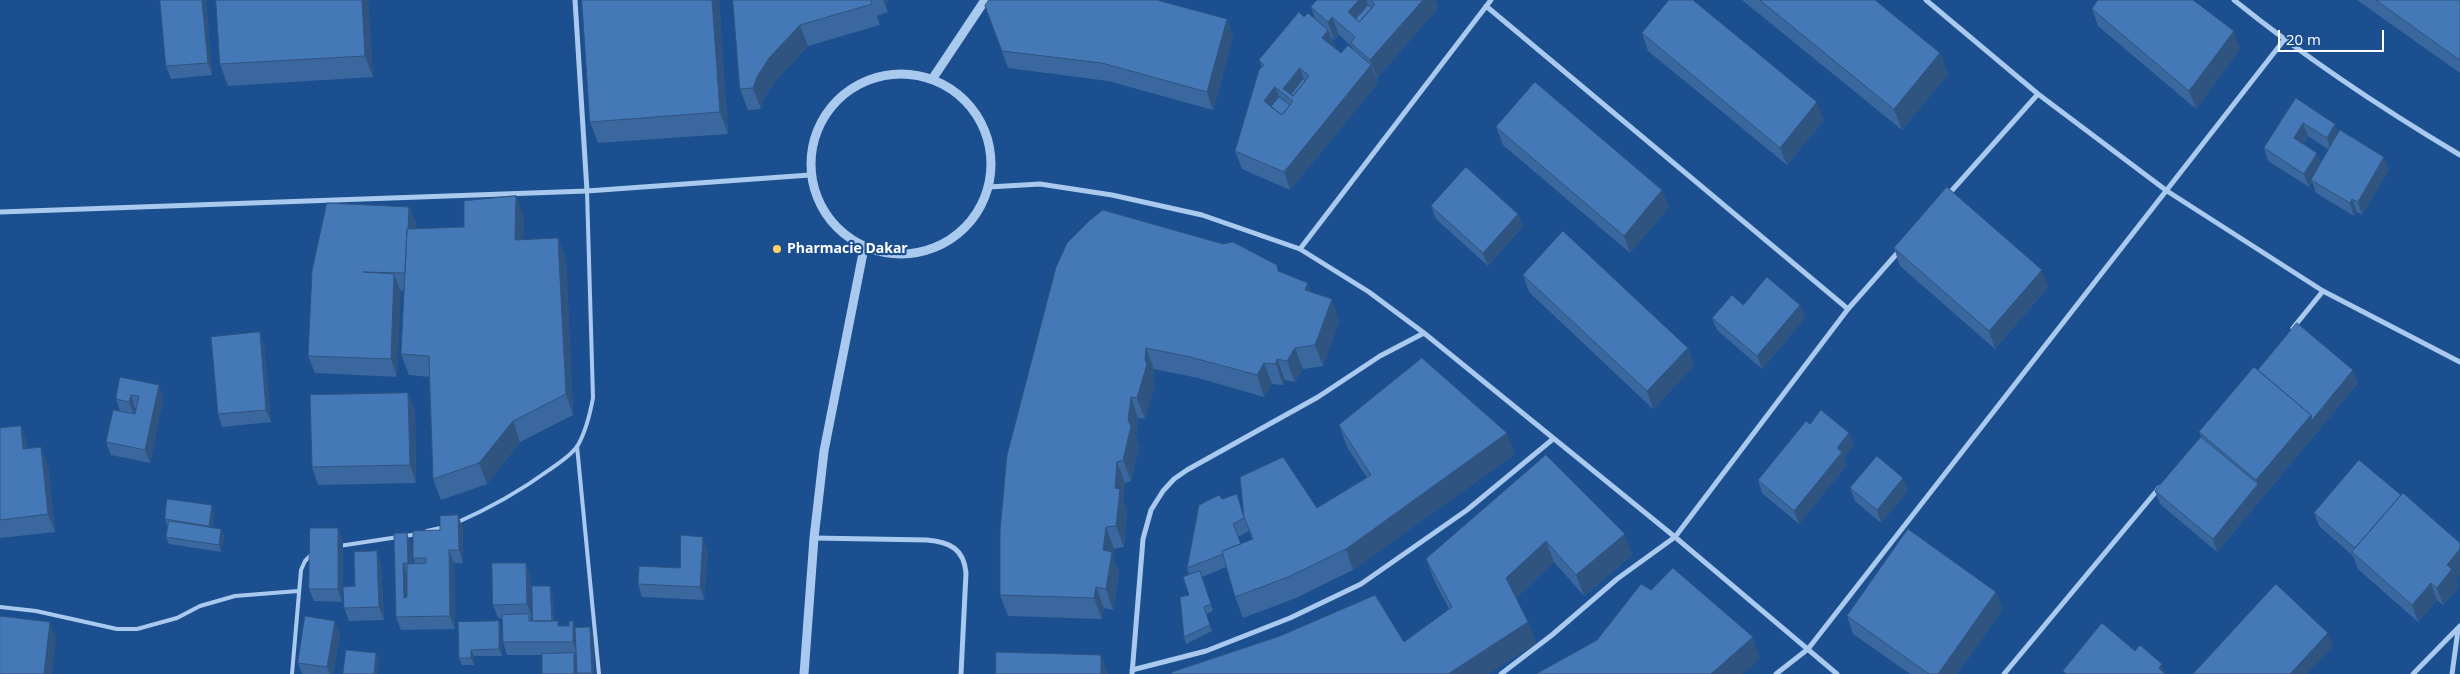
<!DOCTYPE html>
<style>
body{margin:0}
#map{position:relative;width:2460px;height:674px;overflow:hidden;background:#1b4f8f;font-family:"Open Sans",sans-serif}
canvas{display:block}
.scale{position:absolute;left:2278px;top:30px;width:106px;height:22px;box-sizing:border-box;border:2px solid #fff;border-top:0;padding-left:6px;font-size:15px;line-height:18px;white-space:nowrap;color:#fff;-webkit-text-stroke:4px #1b4f8f;paint-order:stroke}
</style>
<div id="map">
<canvas width="2460" height="674"></canvas>
<div class="scale">20 m</div>
</div>
<script>
const context = document.querySelector('canvas').getContext('2d');
context.lineJoin = 'round';
function strokePath(path, color, width, dash) {
  context.strokeStyle = color;
  context.lineWidth = width;
  context.lineCap = dash ? 'butt' : 'round';
  context.setLineDash(dash || []);
  context.stroke(path);
}
function paint(path, color) {
  context.fillStyle = color;
  context.fill(path, 'evenodd');
}
function write(font, color, halo, rows, align = 'center') {
  context.font = font + ' "Open Sans",sans-serif';
  context.lineWidth = 4.5;
  context.setLineDash([]);
  context.textBaseline = 'middle';
  context.strokeStyle = halo;
  context.fillStyle = color;
  for (const [text, x, y, turn = 0] of rows) {
    context.save();
    context.translate(x, y);
    context.rotate((+turn || 0) * Math.PI / 180);
    context.textAlign = isNaN(turn) ? turn : align;
    if (halo) context.strokeText(text, 0, 0);
    context.fillText(text, 0, 0);
    context.restore();
  }
}
strokePath(new Path2D(`
 M577 446 599 674
 M456 523C490 508 519 492 549 470 559 463 572 455 578 445 586 431 590 414 593 398L587 191
 M427 531 445 527
 M339 546 418 534
 M0 607 36 611 117 629H137L177 618 200 606 235 596 298 591
 M292 674 301 570 305 561 313 553`), '#a9c9ee', 4);
strokePath(new Path2D(`
 M575 0 587 191
 M1926 0 2038 94 2167 191 2323 291 2460 362
 M2234 0C2306 58 2381 108 2460 155
 M1486 6 1848 309
 M989 187 1040 184 1112 195 1202 215 1300 249 1369 292 1424 333 1675 537 1837 674
 M1947 196 2038 94
 M0 212 587 191 810 175
 M1300 249 1491 0
 M2293 328 2323 291
 M814 538 927 540C950 542 964 549 966 573L961 674
 M1132 670 1206 651 1290 618 1361 584 1467 510 1553 439
 M1132 674 1143 539 1151 510 1163 491 1174 479 1187 470 1318 397 1380 356 1424 333
 M1501 674 1552 635 1617 579 1675 537 1848 309 1900 250
 M1776 674 1808 649 2284 40
 M2004 674 2159 488
 M2413 674 2460 626
 M2452 674 2458 630`), '#a9c9ee', 5);
strokePath(new Path2D(`
 M811 164a90 90 0 1 1 180 0a90 90 0 1 1-180 0Z
 M933 78 985 0
 M804 674 814 538 824 451 864 248`), '#a9c9ee', 9);
paint(new Path2D(`
 M206 0 212 75 171 79 166 66Z
 M216 0H368L373 77 228 86 220 64Z
 M582 0H719L728 134 598 143 590 122Z
 M733 0H888L885 5 888 12 877 16 880 25 808 46 777 79 764 98 761 109 748 110 740 89Z
 M1317 0H1435L1438 8 1377 78 1376 77 1378 83 1290 190 1242 169 1235 151 1262 67 1259 60 1304 17 1315 18 1311 7ZM1339 35 1352 47 1353 50 1341 53 1334 48 1335 47 1331 37 1334 40Z
 M1742 0H1875L1940 53 1948 74 1902 130Z
 M2357 0H2460V73Z
 M985 6 1227 19 1233 37 1213 110 1108 81 1008 68Z
 M2092 9 2240 49 2196 109 2098 26Z
 M1642 33 1824 120 1787 165 1648 51Z
 M2296 98 2339 133 2389 170 2362 215 2357 212 2354 216 2316 193 2312 182 2309 187 2268 161 2264 148ZM2308 136 2329 150 2321 163 2303 144Z
 M1496 127 1662 190 1669 207 1630 253 1503 145Z
 M1431 206 1518 214 1523 226 1488 266 1436 219Z
 M409 207 416 224 415 229 464 227 524 217 523 240 558 238 566 259 573 415 520 442 487 484 441 500 433 479 429 377 409 375 401 354 404 291 400 290 397 377 315 373 308 356Z
 M1894 248 2048 287 1995 349 1900 266Z
 M1056 267 1279 272 1311 292 1339 321 1323 366 1303 369 1295 382 1285 380 1283 385 1272 384 1264 397 1198 378 1154 369 1153 378 1155 385 1145 419 1138 418 1136 439 1139 447 1131 481 1125 483 1123 500 1127 510 1124 547 1114 549 1113 556 1119 573 1113 610 1104 608 1102 619 1008 616 1000 595Z
 M1523 275 1688 348 1694 366 1653 409 1529 292Z
 M1800 305 1805 318 1762 369 1717 330 1712 318Z
 M264 345 271 422 222 427 218 414Z
 M2258 370 2358 383 2217 552 2160 504 2155 491 2201 437 2199 432Z
 M159 385 163 398 150 463 111 455 106 442 120 411 116 399ZM135 408H137L135 414H134Z
 M408 393 415 411 416 483 318 485 312 467Z
 M1810 424 1849 433 1854 446 1844 458 1847 465 1799 524 1762 493 1758 480Z
 M1339 425 1515 454 1353 570 1296 598 1243 618 1235 597 1226 567 1202 577 1213 611 1206 614 1212 631 1186 644 1184 637 1189 595V575L1187 568 1222 499 1244 513 1317 508 1367 478 1347 447ZM1249 531 1252 540 1241 544 1238 537Z
 M21 426 27 444 28 449 48 465 55 532 0 538V428Z
 M1546 455 1632 555 1584 596 1554 562 1516 598 1528 622 1536 643 1488 674H1172L1404 642 1449 609 1434 580 1426 559Z
 M1903 478 1908 491 1881 523 1855 501 1850 488Z
 M214 512 212 528 221 529 224 536 221 552 169 544 166 537 168 526H167L165 519Z
 M2314 513 2456 579 2459 587 2443 605 2437 600 2418 622 2358 569 2353 556 2319 526Z
 M463 528V563H454L455 629 401 630 396 617 394 533 411 546 412 564H415L413 558 440 530Z
 M343 541 342 602 314 601 309 589Z
 M708 550 704 600 642 597 638 584 680 568Z
 M526 563 530 576 532 617H530L532 621H533L550 586 552 593 554 621 560 626H569L573 621 575 628 593 634 594 674H578L576 654H575L577 660 542 655H507L503 642 502 618H498L493 605Z
 M381 564 384 620 349 621 344 608 355 586Z
 M2003 609 1957 674H1910L1853 634 1847 616Z
 M499 621 501 628 502 656H474V665H462L459 658Z
 M340 634 333 674H302L298 663Z`), '#3a679d');
paint(new Path2D(`
 M202 0H206L212 75 208 63Z
 M362 0H368L373 77 365 56Z
 M712 0H719L728 134 720 112Z
 M883 0H888L885 5Z
 M1359 0H1366L1371 12 1357 27 1348 12Z
 M1423 0H1435L1438 8 1377 78 1370 60Z
 M1332 17 1339 35 1334 40 1328 22Z
 M1227 19 1233 37 1213 110 1207 92Z
 M800 25 808 46 777 79 764 98 761 109 753 88 757 77 769 58Z
 M1328 30 1335 47 1328 56 1322 38Z
 M2234 31 2240 49 2196 109 2189 91Z
 M1940 53 1948 74 1902 130 1894 109Z
 M1371 65 1378 83 1290 190 1284 172Z
 M1300 68 1306 86 1294 102 1283 89Z
 M1275 87 1282 104 1272 116 1264 101Z
 M1817 102 1824 120 1787 165 1780 148Z
 M2303 123 2308 136 2298 151 2294 138Z
 M2335 124 2340 137 2331 151 2327 138Z
 M2317 153 2322 166 2311 180 2312 182 2309 187 2304 174Z
 M2384 157 2389 170 2362 215 2358 202Z
 M1662 190 1669 207 1630 253 1624 236Z
 M516 196 524 217 522 261 515 240Z
 M2352 199 2357 212 2354 216 2350 203Z
 M409 207 416 224 413 291 407 273Z
 M1518 214 1523 226 1488 266 1483 253Z
 M558 238 566 259 573 415 566 394Z
 M2042 270 2048 287 1995 349 1989 331Z
 M394 274 401 292 397 377 391 359Z
 M1308 283 1315 304 1305 290Z
 M1332 299 1339 321 1323 366 1315 345Z
 M1800 305 1805 318 1762 369 1757 356Z
 M260 332 264 345 271 422 266 410Z
 M1146 348 1154 369 1153 378 1155 385 1145 419 1137 398 1145 360Z
 M1295 348 1303 369 1295 382 1287 361Z
 M1688 348 1694 366 1653 409 1647 391Z
 M1277 359 1285 380 1283 385 1276 364Z
 M1264 363 1272 384 1264 397 1257 375Z
 M2353 370 2358 383 2217 552 2213 539 2258 484 2256 480 2311 415Z
 M159 385 163 398 150 463 145 450Z
 M408 393 415 411 416 483 410 465Z
 M131 395 135 408 134 415 129 402Z
 M1131 397 1138 418 1136 439 1139 447 1131 481 1123 460Z
 M513 421 520 442 487 484 479 463Z
 M21 426 27 444 30 467 23 449Z
 M1507 433 1515 454 1353 570 1346 549Z
 M1849 433 1854 446 1844 458 1847 465 1799 524 1794 511 1837 448Z
 M41 447 48 465 55 532 48 514Z
 M1117 462 1125 483 1123 500 1127 510 1124 547 1116 526 1115 488Z
 M1903 478 1908 491 1881 523 1877 510Z
 M212 505 214 512 211 532 209 526Z
 M458 515 463 528V563L459 550Z
 M1106 527 1114 549 1113 556 1119 573 1113 610 1106 589 1103 550Z
 M338 528 343 541 342 602 338 589Z
 M221 529 224 536 221 552 219 545Z
 M407 533 411 546 412 576 408 563Z
 M1625 534 1632 555 1584 596 1576 575Z
 M703 537 708 550 704 600 700 587Z
 M1546 541 1554 562 1514 600 1506 578Z
 M2460 549V574L2456 579 2459 587 2443 605 2437 588 2447 565Z
 M449 550 454 563 455 629 450 616Z
 M377 551 381 564 384 620 379 607Z
 M403 563 408 576 409 610 404 598Z
 M526 563 530 576 532 617 527 604Z
 M2431 583 2437 600 2418 622 2412 605Z
 M550 586 552 593 554 627 552 621Z
 M1096 587 1104 608 1102 619 1094 598Z
 M1996 592 2003 609 1957 674H1938Z
 M335 621 340 634 333 674H330L327 667Z
 M499 621 501 628 502 656 499 649Z
 M573 621 577 634V654L573 642Z
 M50 622 56 639 52 674H44Z
 M1528 622 1536 643 1488 674H1448Z
 M590 627 593 634 594 674H592V673Z
 M2328 633 2333 646 2307 674H2290Z
 M1753 637 1760 659 1743 674H1711Z
 M471 650 474 656V665L471 658Z
 M376 653 379 660 377 674H374Z
 M574 653 577 660V674H574Z
 M1101 655 1108 674H1101Z
 M2162 664 2166 674H2161L2159 668Z`), '#305480');
const building = new Path2D(`
 M160 0H202L208 63 166 66Z
 M216 0H362L365 56 220 64Z
 M582 0H712L720 112 590 122Z
 M733 0H871L872 4 800 25 769 58 757 77 753 88 740 89Z
 M989 0H1157L1227 19 1207 92 1102 63 1002 51 985 6Z
 M1317 0H1359L1348 12 1359 22 1375 4 1371 0H1423L1370 60 1351 43 1355 37 1332 17 1328 22 1311 7Z
 M1669 0H1693L1817 102 1780 148 1642 33Z
 M1760 0H1875L1940 53 1894 109Z
 M2098 0H2193L2234 31 2189 91 2092 9Z
 M2376 0H2460V60Z
 M1368 5 1372 8 1359 22 1356 19Z
 M1299 12 1304 17 1308 13 1328 30 1322 38 1341 53 1348 45 1371 65 1284 172 1235 151 1259 70 1264 65 1259 60ZM1300 68 1309 76 1293 96 1283 89ZM1275 87 1293 101 1282 115 1264 101Z
 M1303 79 1305 81 1293 96 1291 95Z
 M1535 82 1662 190 1624 236 1496 127Z
 M1279 97 1290 105 1282 115 1271 107Z
 M2296 98 2335 124 2327 138 2303 123 2294 138 2317 153 2304 174 2264 148Z
 M2340 130 2384 157 2358 202 2352 199 2350 203 2311 180Z
 M1466 167 1518 214 1483 253 1431 206Z
 M1947 187 2042 270 1989 331 1894 248Z
 M516 196 515 240 558 238 566 394 513 421 479 463 433 479 429 356 401 354 407 229 464 227V201Z
 M327 203 409 207 408 229H407L405 273 363 272 394 274 391 359 308 356 312 271Z
 M1103 210 1223 244 1233 242 1277 265 1278 271 1308 283 1305 290 1332 299 1315 345 1295 348 1287 361 1277 359 1276 364 1264 363 1257 375 1190 357 1146 348 1145 360 1147 364 1137 398 1131 397 1128 420 1131 426 1123 460 1117 462 1115 488 1120 489 1116 526 1106 527 1103 550 1112 552 1106 589 1096 587 1094 598 1000 595V531L1007 455 1056 267 1067 243 1089 221Z
 M1563 231 1688 348 1647 391 1523 275Z
 M1767 277 1800 305 1757 356 1712 318 1732 295 1743 305Z
 M2297 323 2353 370 2312 420 2311 415 2258 370Z
 M260 332 266 410 218 414 211 337Z
 M1422 358 1507 433 1346 549 1288 577 1235 597 1222 551 1253 539 1244 517 1240 477 1283 457 1317 508 1371 475 1339 425Z
 M2254 367 2311 415 2256 480 2199 432Z
 M120 377 159 385 145 450 106 442 113 410 135 414 139 396 131 395 129 402 116 399Z
 M408 393 410 465 312 467 310 395Z
 M1821 410 1849 433 1837 448 1842 452 1794 511 1758 480 1806 421 1810 424Z
 M21 426 23 449 41 447 48 514 0 520V428Z
 M2201 437 2258 484 2213 539 2155 491Z
 M1546 455 1625 534 1576 575 1546 541 1506 578 1528 622 1448 674H1172V672L1280 636 1375 595 1404 642 1452 607 1426 559Z
 M1877 456 1903 478 1877 510 1850 488Z
 M2359 460 2401 495 2355 548 2314 513Z
 M2403 493 2460 543V549L2447 565 2452 569 2437 588 2431 583 2412 605 2352 552Z
 M1237 494 1244 518 1233 524 1241 544 1222 551 1223 554 1187 568 1199 505 1219 495 1222 499Z
 M167 499 212 505 209 526 165 519Z
 M458 515 459 550H449L450 616 396 617 394 533H407L408 563H403L404 598 407 597V564L426 563V558H413V531L440 530V516Z
 M169 521 221 529 219 545 166 537Z
 M310 528H338V589H309Z
 M1908 529 1996 592 1938 674H1929L1847 616Z
 M681 535 703 537 700 587 638 584 639 566 680 568Z
 M377 551 379 607 344 608 343 587 355 586 354 552Z
 M492 563H526L527 604 493 605Z
 M1673 568 1753 637 1711 674H1536L1597 640 1641 584 1651 590Z
 M1200 571 1211 604 1204 607 1210 625 1184 637 1180 597 1189 595 1183 577Z
 M2276 584 2328 633 2290 674H2193Z
 M532 586H550L552 621H533Z
 M529 614V621H558V626H569V621H573V642H503L502 615Z
 M0 616 50 622 44 674H0Z
 M305 616 335 621 327 667 298 663Z
 M499 621V649L471 650V658H459L458 622Z
 M2102 623 2135 651 2140 645 2162 664 2159 668 2165 674H2066L2063 671Z
 M590 627 592 673H577L575 628Z
 M346 650 376 653 374 674H343Z
 M996 652 1101 655V674H996Z
 M574 653V674H542V654Z`);
paint(building, '#4478b7');
strokePath(building, '#305480', 1);
for (const [x, y, r, color] of [
 [777,249,5,"#ffd166"]
]) {
  const dot = new Path2D();
  dot.arc(x, y, r, 0, 2 * Math.PI);
  context.fillStyle = color;
  context.fill(dot);
  strokePath(dot, '#1b4f8f', 2);
}
write('bold 14px', '#fff', '#1b4f8f', [
 ["Pharmacie Dakar",787,249]
], 'left');
</script>
